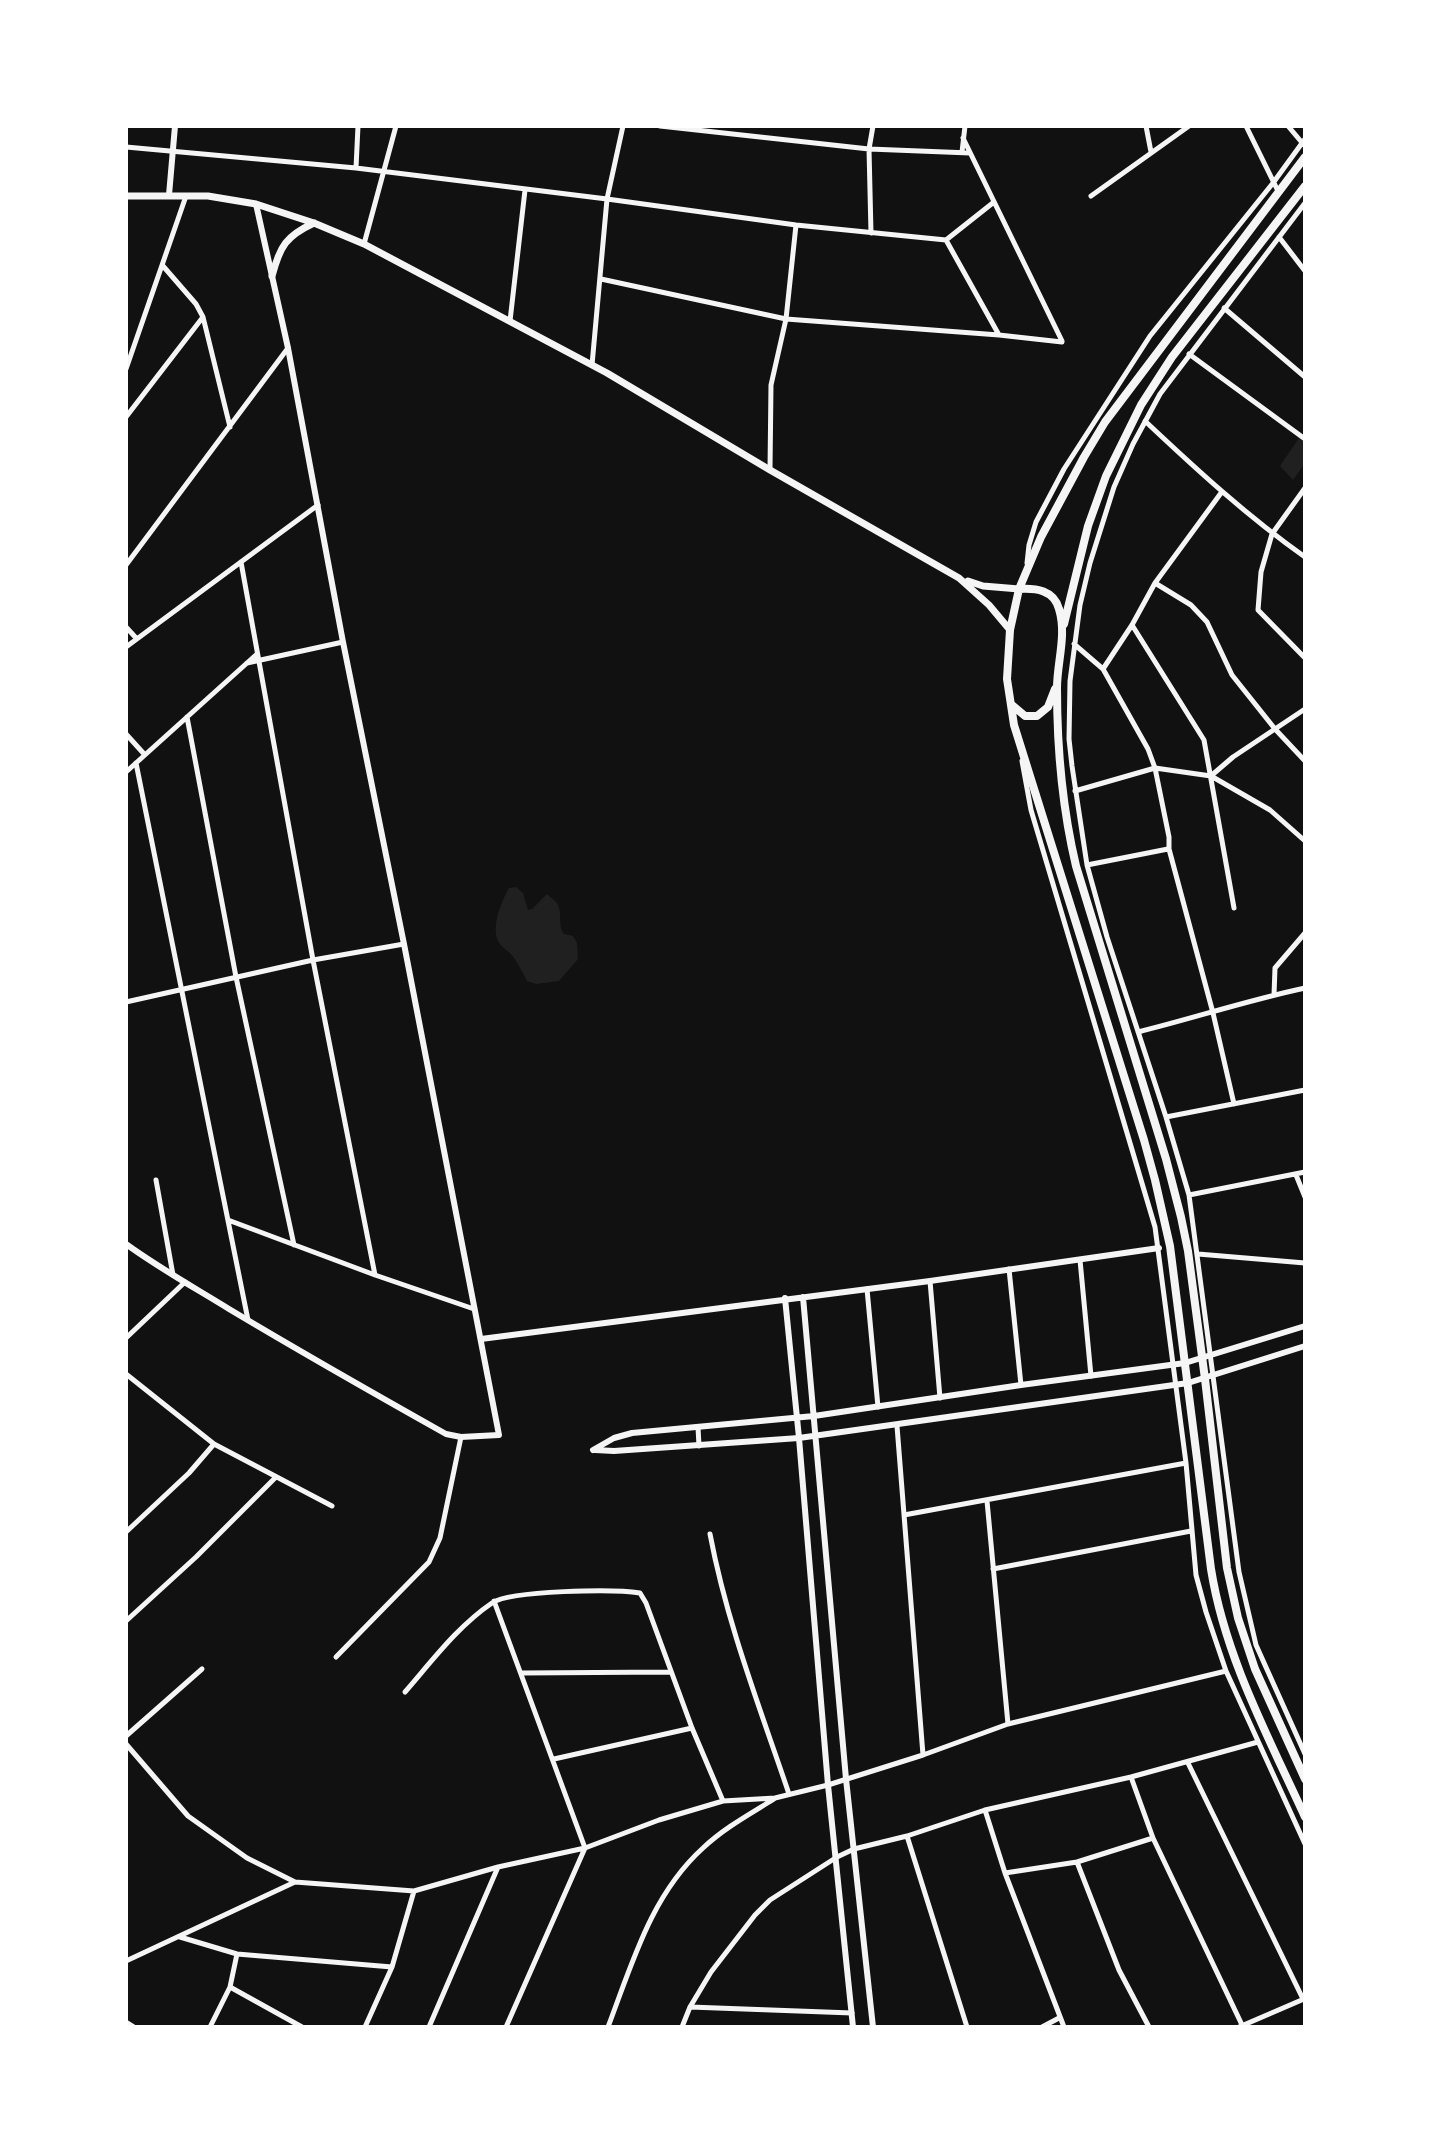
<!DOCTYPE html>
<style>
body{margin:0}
#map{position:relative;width:1431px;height:2153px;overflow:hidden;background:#111;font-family:Jost,sans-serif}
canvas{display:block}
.frame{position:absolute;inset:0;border:128px solid #fff;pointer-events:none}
</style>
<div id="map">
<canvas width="1431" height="2153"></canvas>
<div class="frame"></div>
</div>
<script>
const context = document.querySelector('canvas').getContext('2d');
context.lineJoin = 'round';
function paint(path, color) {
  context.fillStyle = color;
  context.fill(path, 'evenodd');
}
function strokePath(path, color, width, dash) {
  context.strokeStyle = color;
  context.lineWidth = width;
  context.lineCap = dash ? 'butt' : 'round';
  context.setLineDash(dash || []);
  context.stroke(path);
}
paint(new Path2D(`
 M1299 438 1305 443V463L1293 480 1280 466Z
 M516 887 523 893 528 910 532 909 547 894C550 897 554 900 557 903 563 913 557 925 564 934L573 936 577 943 578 959 559 981 536 984 527 981C523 973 519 965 514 958 510 952 504 949 500 944 489 930 502 900 509 888Z`), '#202020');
strokePath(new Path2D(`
 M660 126 869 149 970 153
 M1146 126 1151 152
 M1246 126 1278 191
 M1288 126 1304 145
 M963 138 1062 341
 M126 147 356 168 607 199 796 225 946 240 994 202
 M962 152 965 126
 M356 168 358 126
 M1091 196 1189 126
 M1305 203 1160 394 1133 444 1114 487 1090 563 1080 605 1070 681 1069 739 1072 766 1087 865 1107 937 1166 1117 1189 1195 1239 1572 1256 1645 1305 1754
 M871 233 869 149 873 126
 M1279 237 1305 271
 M946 240 999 335
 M364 244 396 126
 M163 266 196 304 203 317 230 427
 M601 279 786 319 999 335 1062 342
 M1224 308 1305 377
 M510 321 525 190
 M1189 354 1305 439
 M592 365 607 199 623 126
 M126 369 186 196
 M126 417 203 317
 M1145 421C1196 469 1247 516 1305 557
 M770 469 771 385 786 319 796 225
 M1305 488 1272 534 1261 572 1258 610 1305 658
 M241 562 313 960 375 1275
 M1027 563 1029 545 1036 522 1064 469 1150 336 1273 183 1305 139
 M126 565 288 348
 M1155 583 1191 605 1207 622 1232 675 1275 729 1305 761
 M1132 625 1204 740 1234 908
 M126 627 137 639
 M1074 644 1103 669 1148 749 1155 768 1169 837V849L1213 1013 1234 1104
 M126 647 318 505
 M247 663 343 642
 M1103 669 1132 625 1155 583 1221 493
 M187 717 236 977 294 1245
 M126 734 145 755
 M1022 761 1031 810 1155 1227 1186 1463 1196 1575 1206 1612 1226 1671 1305 1844
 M136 763 248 1320
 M126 772 257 654
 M1212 775 1233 757 1305 709
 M1075 791 1155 768 1211 776 1270 810 1305 841
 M1087 865 1168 849
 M1274 995 1275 968 1305 933
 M126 1002 313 960 404 944
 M1138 1032C1194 1018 1249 1000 1305 988
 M1166 1117 1305 1090
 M1296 1175 1305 1197
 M156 1180 173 1275
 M1189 1195 1305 1172
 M228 1220 375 1275 474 1309
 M1198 1254 1305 1263
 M1080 1260 1091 1376
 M1009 1269 1021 1385
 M930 1281 940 1398
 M867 1289 878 1407
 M126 1338 185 1282
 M126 1374 214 1444 332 1506
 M897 1426 923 1755
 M698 1427 699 1446
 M987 1501 1008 1724
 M904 1515 1186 1463
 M126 1532 189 1473 214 1444
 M710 1534C727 1624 760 1708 789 1794
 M993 1569 1191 1531
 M494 1601 585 1848 506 2027
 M126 1621 196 1557 276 1477
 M336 1657 429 1562 440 1538 461 1437
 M521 1673 671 1672
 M405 1692C432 1661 458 1626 492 1603 511 1590 615 1589 640 1593L646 1603 692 1728 723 1801
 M126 1736 202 1669
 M126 1744 188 1816 247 1858 295 1882 414 1891 498 1867 585 1848 659 1820 723 1801 775 1798 828 1785 923 1755 1008 1724 1226 1671
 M554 1759 692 1728
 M1188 1763 1303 1999
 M1131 1777 1153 1838 1243 2027
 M985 1810 1005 1873 1064 2027
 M907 1836 967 2027
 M1077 1862 1119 1970 1149 2027
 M1005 1873 1077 1862 1153 1838
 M180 1937 237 1954 392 1967
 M126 1961 295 1882
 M230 1987 302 2027
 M690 2007 852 2013
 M126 2022 134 2027
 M210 2027 230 1987 237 1954
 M365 2027 392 1967 414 1891
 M429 2027 498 1867
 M608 2027C632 1964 651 1895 703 1848 724 1828 750 1814 774 1799
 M682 2027 690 2007 711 1972 755 1915 770 1900 837 1857 854 1849 907 1836 985 1810 1131 1777 1258 1742
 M1042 2027 1059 2018
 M1239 2027 1304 1999`), '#f5f5f5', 5);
strokePath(new Path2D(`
 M169 195 175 126
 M126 1244C159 1268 195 1288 229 1309 301 1352 373 1393 446 1434L461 1437 499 1435 404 944 343 642 288 348 256 204
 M803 1297 846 1779 873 2027
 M785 1298 799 1438 828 1785 853 2027
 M481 1339 930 1281 1159 1248
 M593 1450 614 1438 632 1433 814 1416 1021 1385 1185 1363 1305 1326
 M595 1450 614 1451 799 1438 1188 1383 1305 1346`), '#f5f5f5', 6);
strokePath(new Path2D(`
 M126 196H208L256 204 314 223 364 244 607 373 770 470 959 578 989 605 1010 630
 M272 276C280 246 286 236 314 223
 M968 581 983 586 1019 589`), '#f5f5f5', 7);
strokePath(new Path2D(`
 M1305 157 1105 422 1084 457 1041 537 1019 589 1010 630 1007 679 1014 725 1144 1140 1155 1180 1170 1246 1211 1569C1225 1657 1268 1736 1305 1817
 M1019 589C1036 588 1054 590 1059 609 1067 635 1057 662 1057 688 1057 749 1062 807 1076 866L1166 1159 1181 1217 1188 1251 1205 1379 1227 1568 1238 1618 1255 1669 1305 1779
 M1064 624 1088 526 1106 476 1141 405 1172 357 1305 186
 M1012 705 1025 716H1037L1048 707 1055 689`), '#f5f5f5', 8);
</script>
